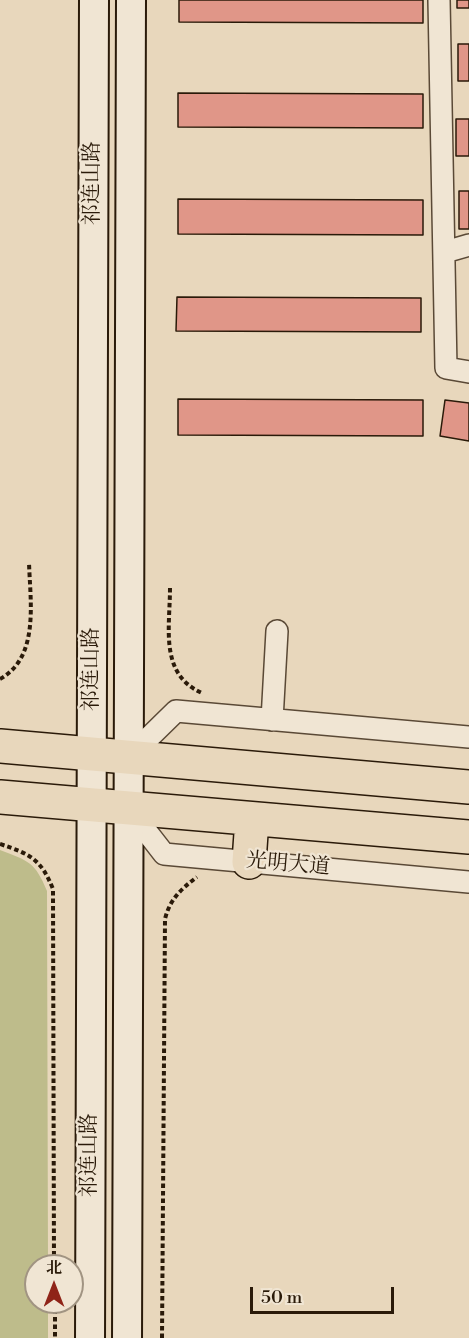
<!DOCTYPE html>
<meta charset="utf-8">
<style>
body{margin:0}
#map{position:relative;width:469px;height:1338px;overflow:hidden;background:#e8d7bc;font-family:"Libre Bodoni","Noto Serif SC",serif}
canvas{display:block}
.north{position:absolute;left:24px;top:1254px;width:60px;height:60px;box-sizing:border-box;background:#f0e5d3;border:2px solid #a19482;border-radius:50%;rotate:0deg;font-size:16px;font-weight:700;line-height:24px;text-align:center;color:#2a1a09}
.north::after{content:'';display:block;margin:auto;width:21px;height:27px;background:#8f2418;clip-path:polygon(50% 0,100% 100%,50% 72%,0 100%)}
.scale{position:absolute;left:250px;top:1287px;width:144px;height:27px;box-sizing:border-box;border:3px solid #2a1a09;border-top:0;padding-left:8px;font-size:18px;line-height:21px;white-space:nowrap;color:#2a1a09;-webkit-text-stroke:4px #f0e5d3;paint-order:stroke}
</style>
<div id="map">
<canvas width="469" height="1338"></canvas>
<div class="north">北</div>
<div class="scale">50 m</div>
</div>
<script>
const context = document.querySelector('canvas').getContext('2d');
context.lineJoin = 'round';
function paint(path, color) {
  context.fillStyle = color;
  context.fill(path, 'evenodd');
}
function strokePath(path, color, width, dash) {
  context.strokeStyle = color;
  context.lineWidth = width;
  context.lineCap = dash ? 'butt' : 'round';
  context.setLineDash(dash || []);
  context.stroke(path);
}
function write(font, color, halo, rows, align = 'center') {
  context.font = font + ' "Libre Bodoni","Noto Serif SC",serif';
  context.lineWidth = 4.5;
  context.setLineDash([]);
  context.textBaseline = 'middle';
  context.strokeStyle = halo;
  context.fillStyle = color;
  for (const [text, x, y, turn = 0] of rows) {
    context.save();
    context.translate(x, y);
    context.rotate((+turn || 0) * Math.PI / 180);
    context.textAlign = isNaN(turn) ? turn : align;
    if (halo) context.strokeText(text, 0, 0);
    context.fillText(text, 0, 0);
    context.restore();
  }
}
paint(new Path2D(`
 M0 850C29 861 35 862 47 891L48 1266H36V1302H48V1338H0Z`), '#bebc8b');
const building = new Path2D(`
 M179 0H423V23L179 22Z
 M457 0H469V8H457Z
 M458 44H469V81H458Z
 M178 93 423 94V128L178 127Z
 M456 119H469V156H456Z
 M459 191H469V229H459Z
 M178 199 423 200V235L178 234Z
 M177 297 421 298V332L176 331Z
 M178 399 423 400V436L178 435Z
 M445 400 469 403V441L440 436Z`);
paint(building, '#e09688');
strokePath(building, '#2a1a09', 1.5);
const minor = new Path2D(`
 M439 0 446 368 469 372
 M445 252 469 245
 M272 720 277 631
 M129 757 176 711 469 737
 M129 809 164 854 469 882`);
const secondary = new Path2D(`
 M90 1338 94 0
 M127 1338 131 0`);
const primary = new Path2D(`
 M0 746 469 787
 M0 797 469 837
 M249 862 252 819`);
strokePath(minor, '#5a4936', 24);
strokePath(secondary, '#2a1a09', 32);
strokePath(primary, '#2a1a09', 36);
strokePath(new Path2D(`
 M170 588C170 628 159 674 202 693
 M0 679C40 657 30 601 29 562
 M0 844C30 854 41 859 53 889L54 1266
 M55 1302V1338
 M162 1338 165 919C170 899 181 889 197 877`), '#2a1a09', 4, [4.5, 3]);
strokePath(minor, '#f0e5d3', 21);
strokePath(secondary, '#f0e5d3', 28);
strokePath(primary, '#e8d7bc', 33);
write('21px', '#2a1a09', '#f0e5d3', [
 ["祁连山路",93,183,-90],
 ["祁连山路",92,669,-90],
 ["光明大道",288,865,5],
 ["祁连山路",90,1155,-90]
]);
</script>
